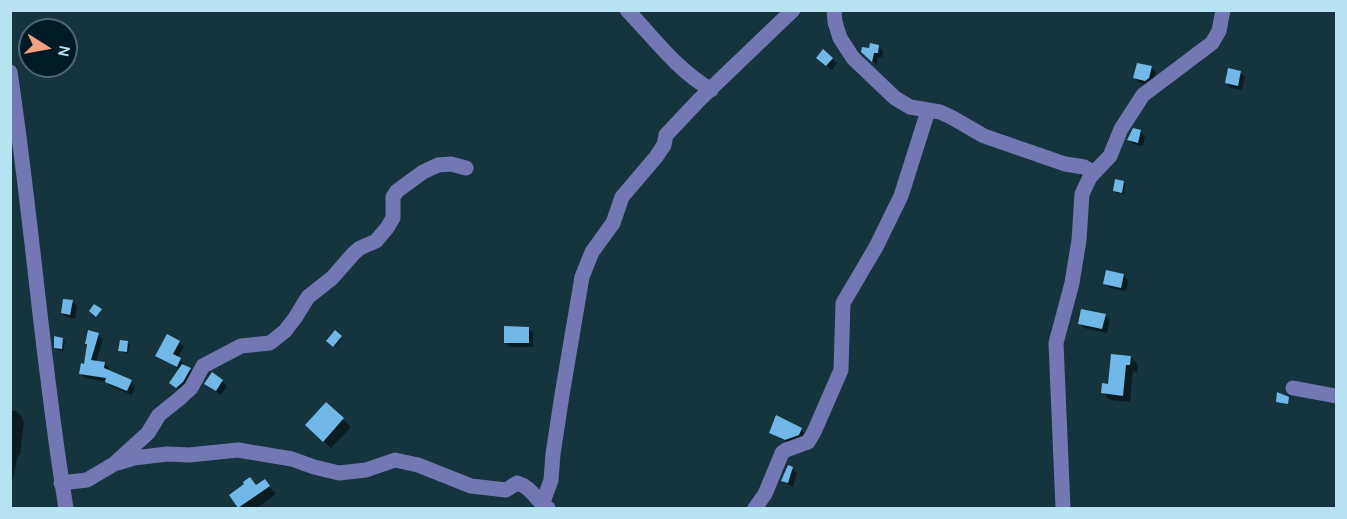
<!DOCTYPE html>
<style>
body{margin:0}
#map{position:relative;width:1347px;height:519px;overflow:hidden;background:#15343d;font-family:Karla,sans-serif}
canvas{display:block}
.frame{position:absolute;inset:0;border:12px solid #b6e2f1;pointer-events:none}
.north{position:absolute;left:18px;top:18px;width:60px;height:60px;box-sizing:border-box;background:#001b24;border:2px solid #496b76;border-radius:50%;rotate:101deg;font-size:16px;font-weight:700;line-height:24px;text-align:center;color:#b6e2f1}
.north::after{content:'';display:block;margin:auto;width:21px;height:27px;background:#f39f82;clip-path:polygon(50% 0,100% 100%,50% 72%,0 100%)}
</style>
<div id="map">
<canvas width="1347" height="519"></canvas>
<div class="frame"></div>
<div class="north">N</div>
</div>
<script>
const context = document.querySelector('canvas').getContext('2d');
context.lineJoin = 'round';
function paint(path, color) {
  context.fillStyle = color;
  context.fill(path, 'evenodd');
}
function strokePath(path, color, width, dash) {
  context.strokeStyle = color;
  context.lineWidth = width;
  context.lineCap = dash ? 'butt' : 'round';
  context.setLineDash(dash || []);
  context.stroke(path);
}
paint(new Path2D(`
 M878 46 883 51 882 57H878L877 65 863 52Z
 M832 59 837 63 832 70 823 62Z
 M1151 67 1156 72 1153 83 1151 85 1140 83 1135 78Z
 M1240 72 1245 77 1242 90 1231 88 1226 83Z
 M1140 131 1145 136 1143 146 1133 144 1129 140Z
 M1123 182 1125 184 1124 194 1116 193 1114 191Z
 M1123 275 1128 280 1126 291 1110 288 1105 284Z
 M72 301 77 306 75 319 67 317 62 313Z
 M1105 316 1110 320 1107 333 1084 328 1080 323Z
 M528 328 533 333V347H510L505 342Z
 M335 333 342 339 335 347 328 341Z
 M98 334 103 339 96 362 104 363 109 368 108 372 131 381 135 386 132 395 111 386 107 382 85 378 81 374 85 365 88 345 86 343Z
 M63 339 65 341 63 351 57 350 55 348Z
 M179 342 184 347 177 358 184 364 183 367 192 371 185 384 179 389 173 385 180 370 157 355Z
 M128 343 130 345 128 353 122 352 120 350Z
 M1131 357 1138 365 1137 372 1133 371 1130 402 1110 400 1103 393Z
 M222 381 227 386 221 395 206 384Z
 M326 404 351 427 331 448 314 432Z
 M10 411H16L22 417 24 423 20 455H18L11 487Z
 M801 430 806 434 791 444 776 437 771 432Z
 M788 467 797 473 793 487 783 481Z
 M250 479 257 486 264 481 276 494 257 508H240L231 496 247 485Z`), '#0007');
paint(new Path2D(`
 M870 43 879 45 878 53H874L872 62 861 52 862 47 869 48Z
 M823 49 833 58 826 66 816 58Z
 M1137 63 1152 66 1149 78 1145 81 1133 78Z
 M1228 68 1241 71 1238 86 1225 83Z
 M1133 128 1141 130 1138 143 1127 140Z
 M1115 179 1124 181 1122 193 1113 191Z
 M1106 270 1124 274 1121 288 1103 284Z
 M63 299 73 300 70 315 61 313Z
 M94 304 102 309 96 317 89 311Z
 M1081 309 1106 314 1102 329 1078 324Z
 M504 326 529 327V343H504Z
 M88 330 99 333 91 360 105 362 104 368 132 380 127 391 105 382 106 378 79 374 81 363 84 364 87 344H85Z
 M335 330 342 336 333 347 326 341Z
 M167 334 180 341 173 354 181 358 177 367 155 356Z
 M54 336 63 338 62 349 54 348Z
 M120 340 128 341 127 352 118 351Z
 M1111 354 1131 356 1130 365H1126L1123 396 1101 393 1102 383 1108 384Z
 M182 364 191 368 183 382 176 388 169 383Z
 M212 372 223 380 216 391 204 384Z
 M1277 392 1289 397 1288 404 1276 402Z
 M326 402 344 418 323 442 305 425Z
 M776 415 802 428 799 435 785 440 769 433Z
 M788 465 793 467 788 483 781 481Z
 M250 477 256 485 265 479 270 486 238 508 229 495 244 484 243 482Z`), '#71b7e7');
strokePath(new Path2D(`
 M627 10C655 39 675 68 711 90
 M834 10 835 22 840 38 853 58 895 98 910 107 940 112 951 117 984 136 1065 164 1084 167 1094 173
 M10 72C32 217 42 363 66 508
 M1293 388 1336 396
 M116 462 148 433 159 415 179 399 191 388 203 366 241 346 270 343 285 331 295 318 308 297 332 278 354 253 360 248 376 241 387 228 393 218V197L397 191 423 172 438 165 451 164 466 168
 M61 483 87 480 114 464 134 458 167 454 189 455 238 450 292 459 314 467 339 473 366 470 395 460 418 465 471 486 506 490 517 483C534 488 535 501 548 508
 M542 505 551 480 553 454 562 395 582 277 592 252 613 223 622 197 656 157 664 145 666 135 699 100 793 10
 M755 508 765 494 782 453 786 450 808 442 814 432 841 370 843 303 876 247 901 196 928 111
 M1063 508 1056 343 1072 283 1079 240 1082 194 1090 177 1110 156 1121 129 1143 95 1212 43 1219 31 1223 10`), '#7377b4', 15);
</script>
